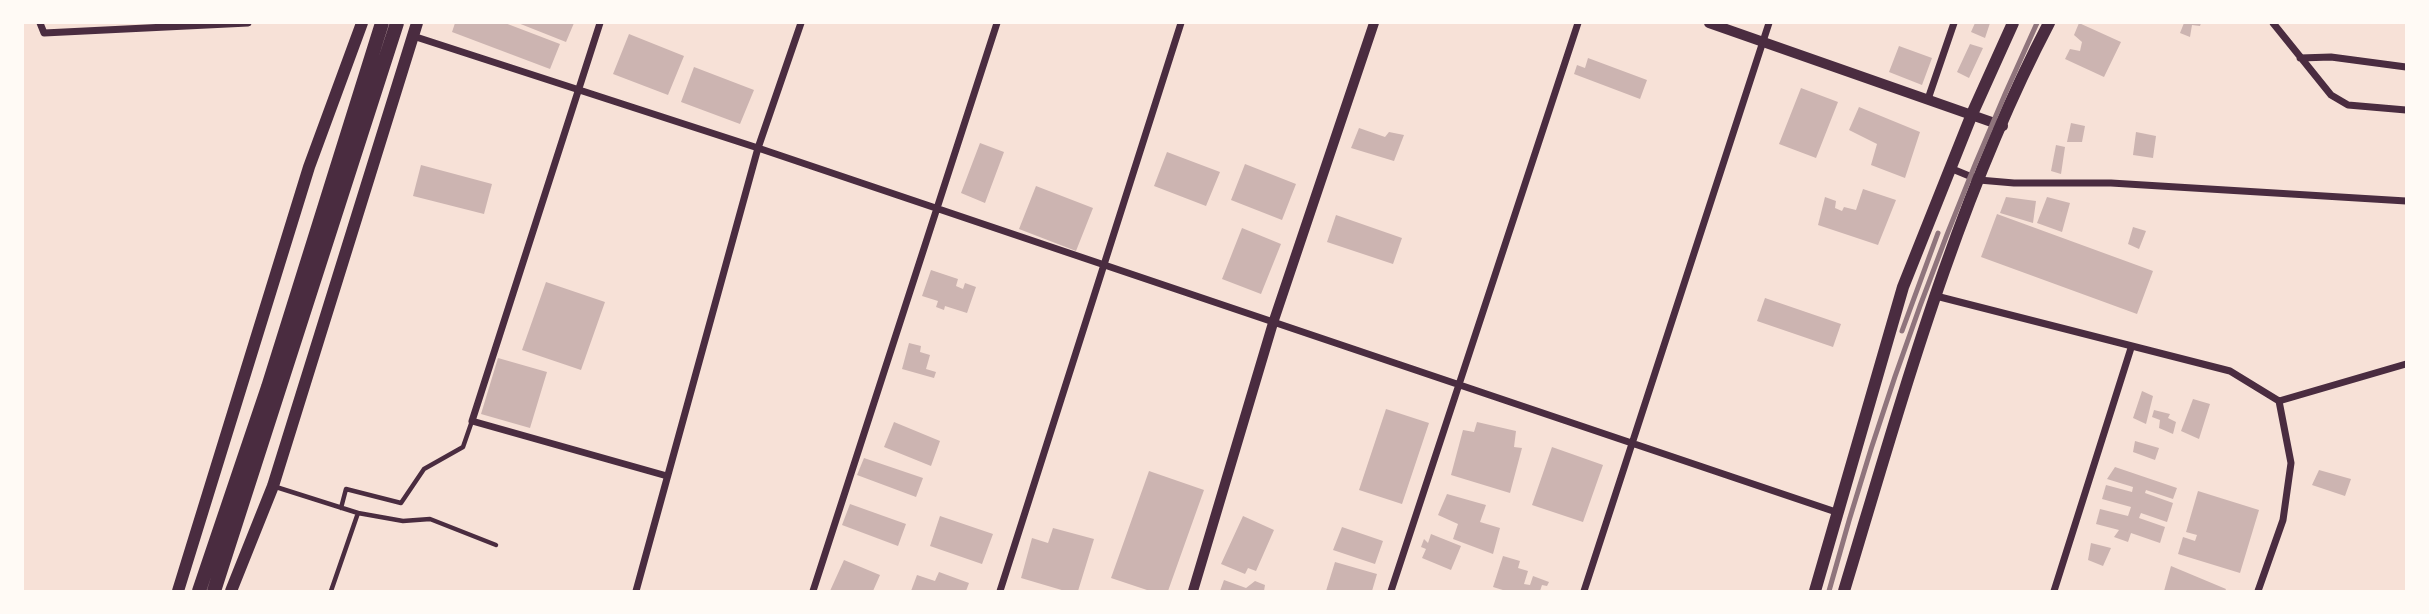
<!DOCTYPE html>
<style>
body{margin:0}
#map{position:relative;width:2429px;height:614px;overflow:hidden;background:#f7e1d7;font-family:"Open Sans",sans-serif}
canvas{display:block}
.frame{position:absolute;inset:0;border:24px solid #fffaf5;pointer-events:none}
</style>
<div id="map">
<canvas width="2429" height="614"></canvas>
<div class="frame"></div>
</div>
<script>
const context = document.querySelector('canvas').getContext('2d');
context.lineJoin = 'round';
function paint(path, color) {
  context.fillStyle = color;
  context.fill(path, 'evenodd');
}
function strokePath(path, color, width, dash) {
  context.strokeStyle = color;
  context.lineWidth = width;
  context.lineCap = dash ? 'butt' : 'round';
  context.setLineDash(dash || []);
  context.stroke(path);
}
paint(new Path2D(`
 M455 23H505L560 44 550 69 452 32Z
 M518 23H574L566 42Z
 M1975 23H1990L1985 38 1971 32Z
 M2079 23 2121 42 2104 77 2065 59 2070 49 2080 51 2082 42 2074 35Z
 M2184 23H2201L2200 26 2192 25 2190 37 2180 33Z
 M629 34 684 56 668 95 613 74Z
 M1970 44 1983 48 1969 78 1957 72Z
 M1899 46 1932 58 1922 85 1889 72Z
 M1588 58 1647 80 1640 99 1574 74 1577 65 1585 68Z
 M694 67 754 90 740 124 681 102Z
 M1801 88 1838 102 1816 158 1779 144Z
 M1859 107 1920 132 1905 178 1871 165 1877 144 1849 130Z
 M2071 123 2085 126 2082 142H2067Z
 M1359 128 1385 137 1389 132 1404 135 1394 161 1351 148Z
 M2136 132 2156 136 2153 158 2133 155Z
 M980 143 1004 152 985 203 961 193Z
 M2056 145 2065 147 2061 174 2051 171Z
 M1167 152 1220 172 1206 206 1154 186Z
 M1245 164 1296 184 1282 220 1231 200Z
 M421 165 492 184 484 214 413 196Z
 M1036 186 1093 208 1076 251 1019 229Z
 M1863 189 1896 200 1878 245 1818 225 1825 197 1836 201 1835 208 1842 211 1844 207 1856 210Z
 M2006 197 2036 201 2033 223 2000 213Z
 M2047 197 2070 203 2062 232 2037 223Z
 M1997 214 2153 271 2137 314 1981 257Z
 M1336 215 1402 238 1393 264 1327 242Z
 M2133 227 2146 231 2139 249 2128 244Z
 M1242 228 1281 244 1261 294 1222 279Z
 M931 270 958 279 956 286 963 289 965 283 976 287 967 313 945 306 944 310 936 307 938 301 922 296Z
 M546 282 605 302 581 370 522 350Z
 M1765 298 1841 324 1833 347 1757 321Z
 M909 343 921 346 920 352 930 355 926 369 936 372 934 378 902 369Z
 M498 358 547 372 530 428 481 414Z
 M2142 391 2153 396 2146 424 2133 418Z
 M2193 399 2210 404 2199 439 2181 431Z
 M1386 409 1429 423 1402 504 1359 490Z
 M2154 410 2170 414 2168 418 2176 422 2173 434 2159 428 2160 420 2152 417Z
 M894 422 940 441 931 466 884 447Z
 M1477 422 1516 431 1514 447 1522 448 1510 493 1451 475 1463 430 1474 432Z
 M2135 441 2159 448 2155 460 2133 452Z
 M1552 447 1603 465 1583 522 1532 505Z
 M864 458 923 478 916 497 857 475Z
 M2115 467 2177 488 2173 499 2146 490 2145 493 2173 503 2167 522 2141 513 2139 518 2165 527 2160 543 2131 533 2128 542 2114 537 2119 530 2096 524 2100 509 2128 516 2131 507 2102 499 2106 485 2132 492 2133 487 2107 479Z
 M2319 470 2351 479 2345 496 2312 485Z
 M1149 471 1204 490 1168 591H1150L1111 578Z
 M2198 491 2259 510 2240 573 2178 554 2183 537 2195 541 2197 535 2186 532Z
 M1447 494 1486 505 1480 522 1500 528 1493 554 1453 539 1458 524 1438 515Z
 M850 504 906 524 898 546 842 525Z
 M940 516 993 534 982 564 930 546Z
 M1243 516 1274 530 1256 571 1248 568 1245 574 1221 564Z
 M1342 527 1383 541 1375 564 1333 550Z
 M1053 528 1094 539 1078 591H1065L1021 578 1032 538 1048 543Z
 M1431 534 1461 546 1451 570 1422 558 1426 549 1421 547 1424 539 1428 543Z
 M2091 543 2111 548 2103 566 2088 560Z
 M1503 556 1520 561 1518 568 1528 571 1524 584 1530 585 1533 576 1549 582 1547 586 1542 585 1540 591H1506L1493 587Z
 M844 560 880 575 873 591H830Z
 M1335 562 1377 574 1372 591H1326Z
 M2171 566 2226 589 2225 591H2164Z
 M939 572 969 583 966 591H911L917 575 935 581Z
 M1224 580 1246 588 1255 581 1265 585 1264 591H1220Z`), '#ccb4b1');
strokePath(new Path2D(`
 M276 487 358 513 403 521 430 519 496 545
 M341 508 346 489 401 503 424 469 463 447 472 421
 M331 591 358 513`), '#4a2c40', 4.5);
strokePath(new Path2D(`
 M40 23 44 33 248 23
 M600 23 472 421 667 476
 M2273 23 2331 95 2348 105 2406 110
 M413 36 758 148 1836 512
 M2300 58 2331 57 2406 67
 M1928 99 1954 23
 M1950 168 1979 180 2014 183H2111L2406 201
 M1936 296 2230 371 2279 401 2291 463 2283 520 2258 591
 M2279 401 2406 364
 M636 591 758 148 801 23
 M813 591 997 23
 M1000 591 1181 23
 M1391 591 1578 23
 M1584 591 1769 23
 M2054 591 2131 348`), '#4a2c40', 7);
strokePath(new Path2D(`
 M1709 23 2003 126
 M1193 591 1273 323 1374 23`), '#4a2c40', 10);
strokePath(new Path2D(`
 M1815 591 1903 287 1972 114 2013 23
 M1844 591C1902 399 1956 201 2049 23`), '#4a2c40', 12);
strokePath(new Path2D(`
 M178 591 309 167 362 23
 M231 591 273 486 417 23`), '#4a2c40', 12);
strokePath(new Path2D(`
 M199 591 268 387 382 23
 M214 591 397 23`), '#4a2c40', 14);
strokePath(new Path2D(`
 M1902 331 1938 233
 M1829 591C1882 397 1953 205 2037 23`), '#8f747c', 5);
</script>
